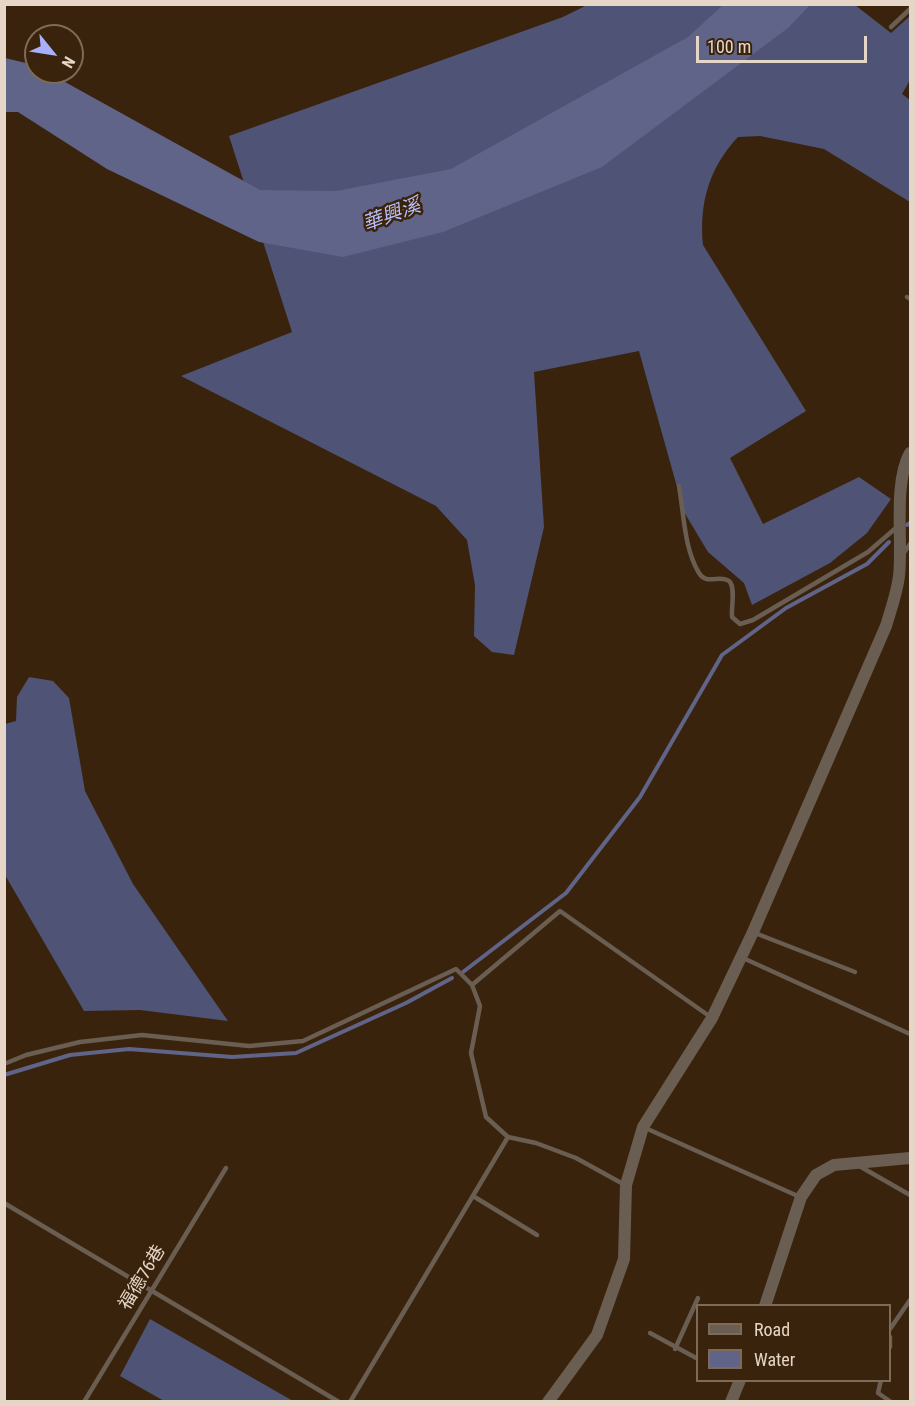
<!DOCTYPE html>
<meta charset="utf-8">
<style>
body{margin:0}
#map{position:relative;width:915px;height:1406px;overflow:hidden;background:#3a230c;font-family:"Roboto Condensed",sans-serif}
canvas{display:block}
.frame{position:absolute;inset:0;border:6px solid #e5d6c8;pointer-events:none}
.legend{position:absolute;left:696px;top:1304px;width:195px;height:78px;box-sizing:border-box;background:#3a230c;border:2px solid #7e6b57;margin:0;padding:8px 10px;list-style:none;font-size:18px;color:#e5d6c8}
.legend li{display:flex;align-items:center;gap:12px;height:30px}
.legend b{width:30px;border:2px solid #7e6b57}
.north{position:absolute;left:24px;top:24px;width:60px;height:60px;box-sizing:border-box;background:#3a230c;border:2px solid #7e6b57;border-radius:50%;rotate:120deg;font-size:16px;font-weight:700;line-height:24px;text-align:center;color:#e5d6c8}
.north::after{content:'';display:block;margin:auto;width:21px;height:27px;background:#a8b0fc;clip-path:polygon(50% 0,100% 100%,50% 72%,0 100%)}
.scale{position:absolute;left:696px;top:36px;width:171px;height:27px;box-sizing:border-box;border:3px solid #e5d6c8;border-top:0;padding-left:8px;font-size:18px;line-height:21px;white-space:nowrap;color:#e5d6c8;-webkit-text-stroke:4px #3a230c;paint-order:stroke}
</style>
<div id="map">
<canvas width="915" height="1406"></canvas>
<div class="frame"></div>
<ul class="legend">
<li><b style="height:8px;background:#6a5d51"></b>Road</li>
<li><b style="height:16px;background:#606488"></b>Water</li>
</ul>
<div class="north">N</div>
<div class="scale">100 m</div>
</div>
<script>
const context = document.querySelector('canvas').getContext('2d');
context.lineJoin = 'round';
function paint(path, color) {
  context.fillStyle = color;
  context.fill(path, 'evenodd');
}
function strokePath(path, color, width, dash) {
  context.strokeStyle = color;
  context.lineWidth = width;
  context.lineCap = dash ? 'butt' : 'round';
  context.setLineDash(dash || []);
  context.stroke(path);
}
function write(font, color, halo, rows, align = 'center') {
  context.font = font + ' "Roboto Condensed","Noto Sans TC",sans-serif';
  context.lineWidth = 5;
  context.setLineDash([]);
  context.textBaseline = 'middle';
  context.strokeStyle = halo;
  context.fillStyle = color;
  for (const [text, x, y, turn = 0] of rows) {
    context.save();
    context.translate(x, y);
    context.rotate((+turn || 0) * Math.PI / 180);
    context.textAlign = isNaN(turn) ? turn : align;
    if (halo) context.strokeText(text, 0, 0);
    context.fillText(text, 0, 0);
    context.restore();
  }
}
paint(new Path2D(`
 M587 5H855L891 33 910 16V80L902 94 910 100V202L824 149 760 136 738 137C709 168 699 203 703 245L806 411 730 458 763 524 859 477 891 499 867 533 830 563 752 605 744 583 708 552 684 512 639 351 534 372 544 527 514 655 492 652 474 636 475 585 467 540 436 506 181 376 292 332 229 136 563 17Z
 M29 677 53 681 69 698 85 791 133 884 228 1021 140 1010 84 1011 5 875V724L16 721 17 697Z
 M150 1319 293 1401H164L120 1376Z`), '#4f5375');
paint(new Path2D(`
 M723 5H810L788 28 602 167 443 232 343 257 259 242 107 169 18 112H5V58L34 65 36 72H47L260 190 336 191 451 169 688 37Z`), '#606488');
strokePath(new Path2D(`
 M907 525 910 523
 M463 972 566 893 640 797 722 655 786 608 867 564 889 542
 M4 1075 70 1055 129 1049 232 1057 296 1053 406 1003 452 978`), '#606488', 4);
strokePath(new Path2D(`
 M891 27 910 9
 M907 297 910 299
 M679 486C684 515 684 548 699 573 707 586 719 574 729 581 736 587 731 608 732 617L740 624 753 620 868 552 897 527
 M903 554 910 544
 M755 933 855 972
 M743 958 910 1034
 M4 1064 26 1055 80 1042 142 1035 249 1046 303 1041 456 969 472 985
 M643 1127 800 1197
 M861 1167 910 1195
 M625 1185 576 1158 536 1143 508 1137 486 1117 471 1053 480 1006 472 985 560 911 712 1018
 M473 1196 537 1235
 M4 1203 339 1402
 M890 1329 910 1300
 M650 1333 698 1359
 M890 1337V1347
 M675 1349 698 1298
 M881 1380 878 1393 891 1402
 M84 1402 226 1168
 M350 1402 508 1137`), '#6a5d51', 4.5);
strokePath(new Path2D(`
 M765 1306 801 1197 816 1175 834 1165 910 1158
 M548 1402 597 1335 624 1259 626 1185 643 1127 712 1018 753 932 886 626C891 609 897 593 899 576 903 542 893 483 910 453
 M731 1402 740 1380`), '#6a5d51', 12);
write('18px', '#e5d6c8', '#3a230c', [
 ["福德76巷",143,1278,-59]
]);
write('italic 20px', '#b7bffc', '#3a230c', [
 ["華興溪",392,216,-20]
]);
</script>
